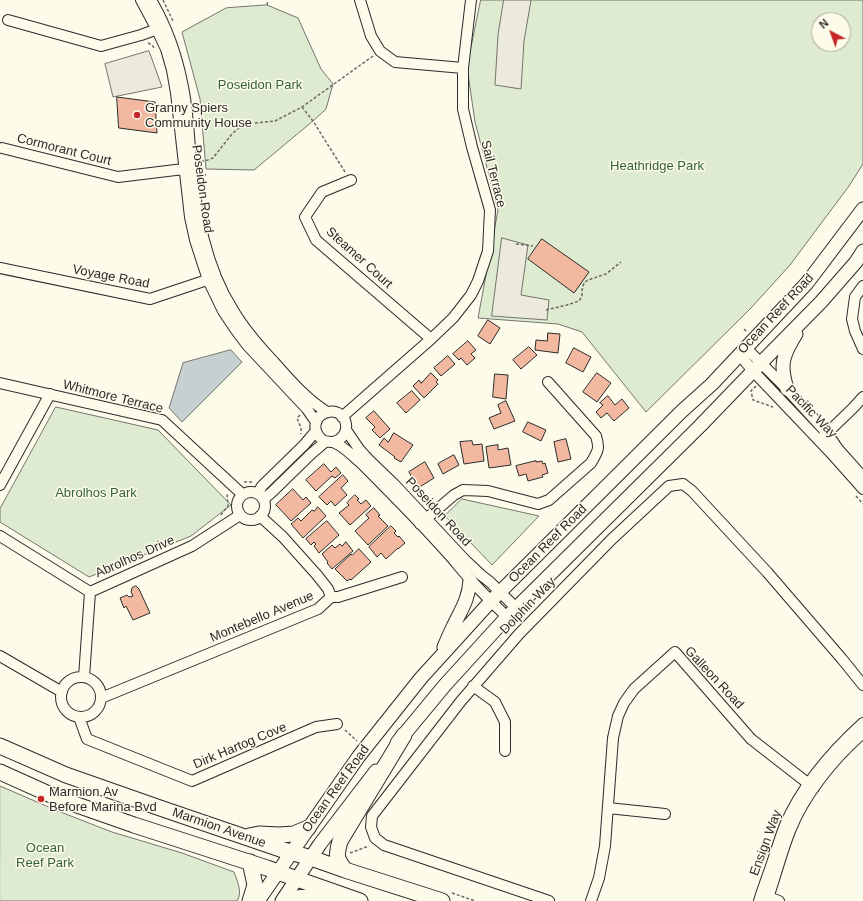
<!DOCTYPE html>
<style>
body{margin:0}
#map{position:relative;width:863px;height:901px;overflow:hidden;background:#fdfbea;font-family:Helvetica,sans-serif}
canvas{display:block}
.north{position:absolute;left:811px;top:12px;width:40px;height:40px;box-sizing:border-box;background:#fdfbea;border:1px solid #a9a89e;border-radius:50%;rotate:319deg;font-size:11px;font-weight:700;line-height:16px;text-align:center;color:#2b2b2b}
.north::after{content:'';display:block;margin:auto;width:14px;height:18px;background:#c62828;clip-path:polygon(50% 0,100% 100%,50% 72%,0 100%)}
</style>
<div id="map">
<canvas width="863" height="901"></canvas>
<div class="north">N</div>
</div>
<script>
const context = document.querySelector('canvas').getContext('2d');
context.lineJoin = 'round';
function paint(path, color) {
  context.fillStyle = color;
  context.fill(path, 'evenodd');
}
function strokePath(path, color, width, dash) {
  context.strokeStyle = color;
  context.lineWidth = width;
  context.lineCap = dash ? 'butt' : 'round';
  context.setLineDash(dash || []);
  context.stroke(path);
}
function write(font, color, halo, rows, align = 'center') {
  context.font = font + ' Helvetica,sans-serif';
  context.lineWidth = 3;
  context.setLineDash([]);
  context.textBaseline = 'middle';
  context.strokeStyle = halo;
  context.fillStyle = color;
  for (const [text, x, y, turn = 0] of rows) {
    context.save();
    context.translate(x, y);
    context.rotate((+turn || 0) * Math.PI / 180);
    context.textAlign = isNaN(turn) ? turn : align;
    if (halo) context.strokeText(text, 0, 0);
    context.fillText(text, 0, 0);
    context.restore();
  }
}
const green = new Path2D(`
 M481 0H863V164L849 186 790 265 750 309 646 412 582 332 558 324 478 318 498 210 475 122 467 67ZM819 20H843V44H819Z
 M267 5 298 18 321 69 333 84 326 109 313 121 254 170 206 169 200 99 182 32 226 8Z
 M56 407 158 430 231 505 191 536 89 577 0 522V509Z
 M462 499 539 516 492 565 445 516Z
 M0 786 58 811 112 832 182 853 234 872C237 881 243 892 237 901H0Z`);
paint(green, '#deebd1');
strokePath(green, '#74746e', 1);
const parking = new Path2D(`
 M504 0H531L524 41 521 89 495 85 498 35Z
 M149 51 162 87 113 97 105 64Z
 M502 238 528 245 521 295 549 300 547 320 492 316Z`);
paint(parking, '#eceadb');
strokePath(parking, '#74746e', 1);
const water = new Path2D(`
 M231 350 242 362 182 422 169 408 183 363Z`);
paint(water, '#c7d0d0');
strokePath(water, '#74746e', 1);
const building = new Path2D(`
 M117 97 155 102 157 133 119 128Z
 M542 239 589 272 574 293 528 259Z
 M488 320 500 328 490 344 478 336Z
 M548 333 560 334 558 353 535 350 536 340 547 341Z
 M468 341 476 350 471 354 475 358 467 365 461 358 459 360 453 354Z
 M529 347 537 355 521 369 513 360Z
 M574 348 591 357 583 372 566 363Z
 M448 356 455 364 441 376 434 368Z
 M431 373 438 380 436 382 438 384 424 398 413 386 419 380 421 383Z
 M597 373 611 383 597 402 583 392Z
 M495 374 508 375 506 399 493 397Z
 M412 391 420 400 406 413 397 403Z
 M608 396 615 405 622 399 629 408 614 421 607 413 601 418 596 412 603 405 600 403Z
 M506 401 515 421 494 429 489 418 501 413 498 405Z
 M374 411 390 429 380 438 372 430 375 427 366 418Z
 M528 422 546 430 541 441 523 432Z
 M394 433 413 445 401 462 394 458 395 457 379 445 384 438 388 442Z
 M566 439 571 459 558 462 554 442Z
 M472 441 473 445 482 444 484 461 464 464 460 442Z
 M498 445V450L508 448 511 465 489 468 486 447Z
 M454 455 459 465 443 474 438 464Z
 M536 461V462L542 461 543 464 545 463 548 473 542 475 543 477 528 481 526 474 519 476 516 466Z
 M425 462 434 478 418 488 409 472Z
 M324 464 331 472 336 467 341 473 335 478 332 476 316 491 306 480Z
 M343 475 348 481 341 488 347 495 335 506 331 501 327 505 319 497Z
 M293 489 303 500 306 497 311 503 291 521 276 505Z
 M355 495 359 499 357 500 361 504 366 500 371 506 350 525 339 513 349 505 347 503Z
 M318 507 326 516 303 538 291 524 298 518 301 521 312 510 314 511Z
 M374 508 380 515 378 516 388 526 368 545 355 531 369 518 366 515Z
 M327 521 339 535 319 553 314 546 316 544 314 542 311 545 306 539Z
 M391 526 396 531 394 533 398 537 399 536 405 543 398 549V548L386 559 381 553 377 557 369 547Z
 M346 542 353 551 332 569 327 563 328 562 322 554 332 545 335 548 340 544 342 546Z
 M359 549 371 562 351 580 350 579 347 581 335 569 351 554 352 555Z
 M136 586 139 589 150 613 133 620 126 606 124 608 120 598 127 595 129 597 133 596 131 592 132 588Z`);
paint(building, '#f2b8a0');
strokePath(building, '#2b2b2b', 1);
const minor = new Path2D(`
 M141 0 157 30 166 49 172 70 176 93 190 217 195 240 208 280 223 311 235 329 247 345 307 409 316 422
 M151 0C166 25 176 53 182 82 188 108 189 136 191 163 197 214 205 266 233 310 244 329 259 346 274 362 290 380 306 399 327 412
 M360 0 371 36 380 51 395 62 463 68
 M8 20 101 46 141 35 163 27
 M2 148 118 177 192 168
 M351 180 322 192 305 217 316 240 431 339
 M0 268 150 299 213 278
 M863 286 855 297 852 319 855 331 863 349
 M745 347 784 386 827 433 838 449 863 477
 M739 354 753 371 831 453 863 489
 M0 383 162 420 242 494
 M342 417 431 339 453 318 471 295 478 281 488 251 490 210 472 147 463 109V68L471 0
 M346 430 359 449 368 459 394 484 466 561 481 575 490 582 516 608
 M822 438 853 408 863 397
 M333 442C354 437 348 408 328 412 317 414 312 426 318 435 323 443 326 441 333 442 335 443 337 444 339 445 347 450 353 456 360 462 391 493 422 524 451 557 458 565 464 573 471 580 482 593 495 605 507 617
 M0 485 50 394
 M237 506a14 14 0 1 1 28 0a14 14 0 1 1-28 0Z
 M258 493 262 486 304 445 316 431
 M264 499 271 493 311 454 325 442
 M420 524 454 495 463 490 488 491 538 504 549 500 591 463C598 451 600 449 596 436L548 382
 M0 536 90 592 192 546 240 515
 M331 597H338L402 577
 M0 656 62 692
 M84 677 90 592
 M61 697a20 20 0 1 1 40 0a20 20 0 1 1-40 0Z
 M473 686 495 702 505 722V751
 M101 698 318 609 331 597 328 589 317 575 283 537 260 516
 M79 717 87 739 192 781 316 727 337 724
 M608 808 665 814
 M763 895 779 901
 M549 901 384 845 375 838 371 827 372 816 461 701 519 634 612 539 669 486 683 484 692 491 767 572 842 659 863 685
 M591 901 599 878 605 846 613 738 618 716 624 703 634 689 675 652 751 739 814 788
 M759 901C764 885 770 870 775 854 778 845 781 835 785 825 802 786 831 752 863 723
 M767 901C775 878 781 854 790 831 804 795 834 758 863 733`);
const major = new Path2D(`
 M787 389C785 382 783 374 783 367 783 355 790 344 796 334
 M444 647C447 640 450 633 453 627 461 610 469 599 470 580
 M397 743 445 685 507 617 700 426 753 371 821 302 856 262 863 251
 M258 901 278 872 359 756 421 678 491 601 682 411 712 384 807 283 863 209
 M282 901 320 844 376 771`);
const highway = new Path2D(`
 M0 746 66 775 160 808 280 849 311 858 345 870 442 901
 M0 772 60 799 134 825 267 868 297 879 360 901
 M249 836 259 834 279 835 294 834 308 828
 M250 862 255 885 250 901
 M345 870C336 858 336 856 340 841L404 735
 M284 901C302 895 317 897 336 901`);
strokePath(minor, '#2b2b2b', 12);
strokePath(major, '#2b2b2b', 15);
strokePath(highway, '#2b2b2b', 17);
strokePath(new Path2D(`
 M163 0 173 21
 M267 5 268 0
 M148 43 152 45 154 48
 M302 107 313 121 345 172
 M201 161H205L213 158 232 134 243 124 266 122 275 121 302 107 373 56
 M516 244 533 246
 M546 310 567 305 579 301 582 296V290L584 283 588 280 606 274 621 262
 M744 329 747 332
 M756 386 751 391 753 400 773 407
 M300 415 297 418 301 428V434
 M244 482H254
 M856 496 863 504
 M221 515 228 506 227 493
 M345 730 357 741
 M350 853 369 846
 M452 893 475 901`), '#6a6964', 1.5, [3, 2]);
strokePath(minor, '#fdfbea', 10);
strokePath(major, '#fdfbea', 13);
strokePath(highway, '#fdfbea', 15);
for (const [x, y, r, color] of [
 [137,115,4,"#c62828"],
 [41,799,4,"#c62828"]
]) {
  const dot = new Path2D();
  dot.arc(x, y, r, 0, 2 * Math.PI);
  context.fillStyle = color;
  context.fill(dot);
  strokePath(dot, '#fdfbea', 1.5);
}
write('13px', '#34623c', '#fdfbea', [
 ["Poseidon Park",260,85],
 ["Heathridge Park",657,166],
 ["Abrolhos Park",96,493],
 ["Ocean",45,848],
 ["Reef Park",45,863]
]);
write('13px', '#2b2b2b', '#fdfbea', [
 ["Granny Spiers",145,108],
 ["Community House",145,123],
 ["Marmion Av",49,792],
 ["Before Marina Bvd",49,807]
], 'left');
write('13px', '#2b2b2b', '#fdfbea', [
 ["Cormorant Court",64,150,14],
 ["Sail Terrace",493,174,76],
 ["Poseidon Road",202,189,82],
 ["Steamer Court",359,258,42],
 ["Voyage Road",111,277,11],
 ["Ocean Reef Road",776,314,-47],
 ["Whitmore Terrace",113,397,14],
 ["Pacific Way",811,412,46],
 ["Poseidon Road",438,512,47],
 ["Ocean Reef Road",548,544,-45],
 ["Abrolhos Drive",135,557,-24],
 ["Dolphin Way",528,606,-46],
 ["Montebello Avenue",262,617,-23],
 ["Galleon Road",714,678,47],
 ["Dirk Hartog Cove",240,746,-23],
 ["Ocean Reef Road",336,789,-54],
 ["Marmion Avenue",219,828,19],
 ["Ensign Way",766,843,-70]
]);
</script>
